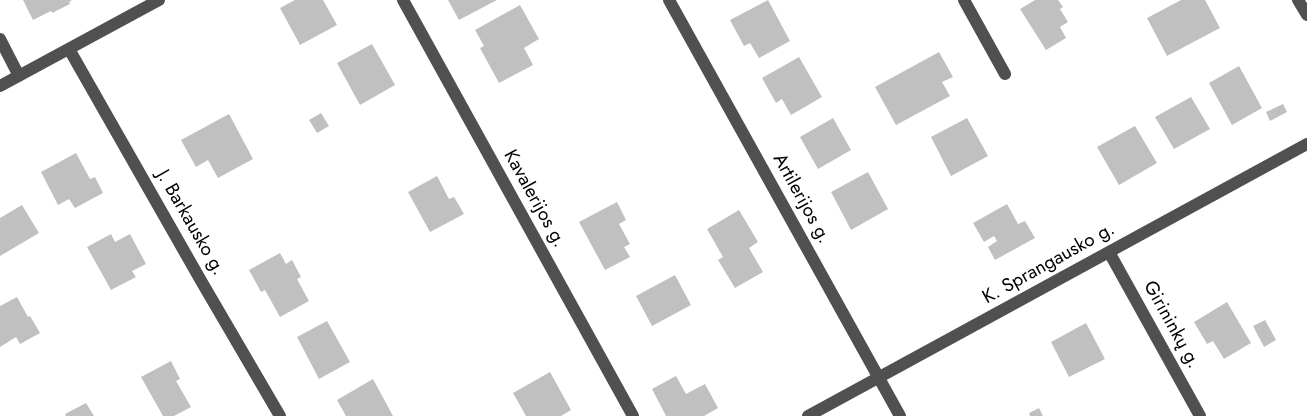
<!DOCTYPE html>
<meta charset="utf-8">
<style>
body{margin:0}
canvas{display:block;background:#fff}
</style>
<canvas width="1307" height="416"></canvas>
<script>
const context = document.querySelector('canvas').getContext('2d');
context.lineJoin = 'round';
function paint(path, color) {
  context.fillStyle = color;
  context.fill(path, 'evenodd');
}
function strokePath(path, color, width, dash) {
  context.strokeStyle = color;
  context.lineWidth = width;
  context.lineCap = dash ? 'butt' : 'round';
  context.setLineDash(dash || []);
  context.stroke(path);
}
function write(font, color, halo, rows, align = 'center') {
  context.font = font + ' Jost,sans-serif';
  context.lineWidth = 4;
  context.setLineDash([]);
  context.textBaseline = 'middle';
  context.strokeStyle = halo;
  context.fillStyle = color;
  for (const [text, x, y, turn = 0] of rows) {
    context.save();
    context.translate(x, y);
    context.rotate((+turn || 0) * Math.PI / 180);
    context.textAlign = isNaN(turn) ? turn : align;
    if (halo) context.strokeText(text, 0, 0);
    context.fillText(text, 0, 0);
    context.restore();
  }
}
paint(new Path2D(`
 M23 0H72L69 2 70 4 52 13 51 11 33 20Z
 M295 0H323L337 25 300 45 280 8Z
 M448 0H497L459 20Z
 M768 0 790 41 759 58 750 43 744 46 730 20Z
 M1035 0H1058L1063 7 1060 9 1068 22 1060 27 1066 38 1046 50 1020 9Z
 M1181 0H1205L1220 28 1167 56 1147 18Z
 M520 5 539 39 524 48 533 65 499 83 480 48 484 46 475 30Z
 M372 44 395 85 360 105 337 63Z
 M939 52 953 77 942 82 950 96 896 125 875 87Z
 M799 57 822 97 791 115 782 99 776 103 762 78Z
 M1239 66 1262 108 1232 125 1209 83Z
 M1191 97 1210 129 1174 149 1155 117Z
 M1283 104 1287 112 1270 121 1266 112Z
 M321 113 329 126 317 133 309 120Z
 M229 114 253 159 218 178 208 160 196 167 181 140Z
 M833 118 851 150 818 169 800 137Z
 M967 118 988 156 951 176 931 137Z
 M1135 126 1157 163 1119 185 1097 147Z
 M76 153 90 179 95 177 103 193 75 208 69 199 58 205 41 172Z
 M868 172 888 209 851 230 831 192Z
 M437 176 449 199 454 197 464 214 430 232 408 192Z
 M617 202 626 220 619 224 630 244 624 247 630 257 605 270 579 222Z
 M1007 204 1018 224 1025 221 1035 238 995 260 988 247 997 241 994 236 984 242 973 223Z
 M22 205 39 233 0 256V218Z
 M739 210 758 242 749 248 763 272 735 288 718 260 723 257 707 229Z
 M111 234 115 242 130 234 146 264 132 271 136 277 111 290 87 247Z
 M280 253 286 264 292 260 301 277 297 279 309 301 280 317 265 290 261 292 249 270Z
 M675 275 691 305 652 326 636 296Z
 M17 297 28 317 30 316 40 333 20 344 16 337 0 347V306Z
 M1227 302 1251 343 1224 359 1213 341 1207 344 1194 322Z
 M1265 320 1276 340 1264 347 1253 326Z
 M327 321 350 362 319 379 297 337Z
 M1086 323 1105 359 1069 377 1051 342Z
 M171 361 180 379 176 381 191 407 174 416H163L141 377Z
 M550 372 571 410 561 416H526L513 393Z
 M676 376 686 394 705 384 718 408 704 416H666L652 389Z
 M373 379 393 416H346L337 400Z
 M86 403 94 416H66L65 414Z
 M1039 408 1043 416H1030L1029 413Z`), '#c0c0c0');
strokePath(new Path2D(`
 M403 0 633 416
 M669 0 900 416
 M964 0 1005 74
 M1298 0 1307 15
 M0 39 19 76
 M69 49 200 279 280 416
 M0 86 159 0
 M1109 252 1200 416
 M808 416 1307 144`), '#505050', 12);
write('19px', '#000', '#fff', [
 ["Kavalerijos g.",534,199,61],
 ["Artilerijos g.",801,199,61],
 ["J. Barkausko g.",190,223,60],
 ["K. Sprangausko g.",1049,264,-29],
 ["Girininkų g.",1171,325,61]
]);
</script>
